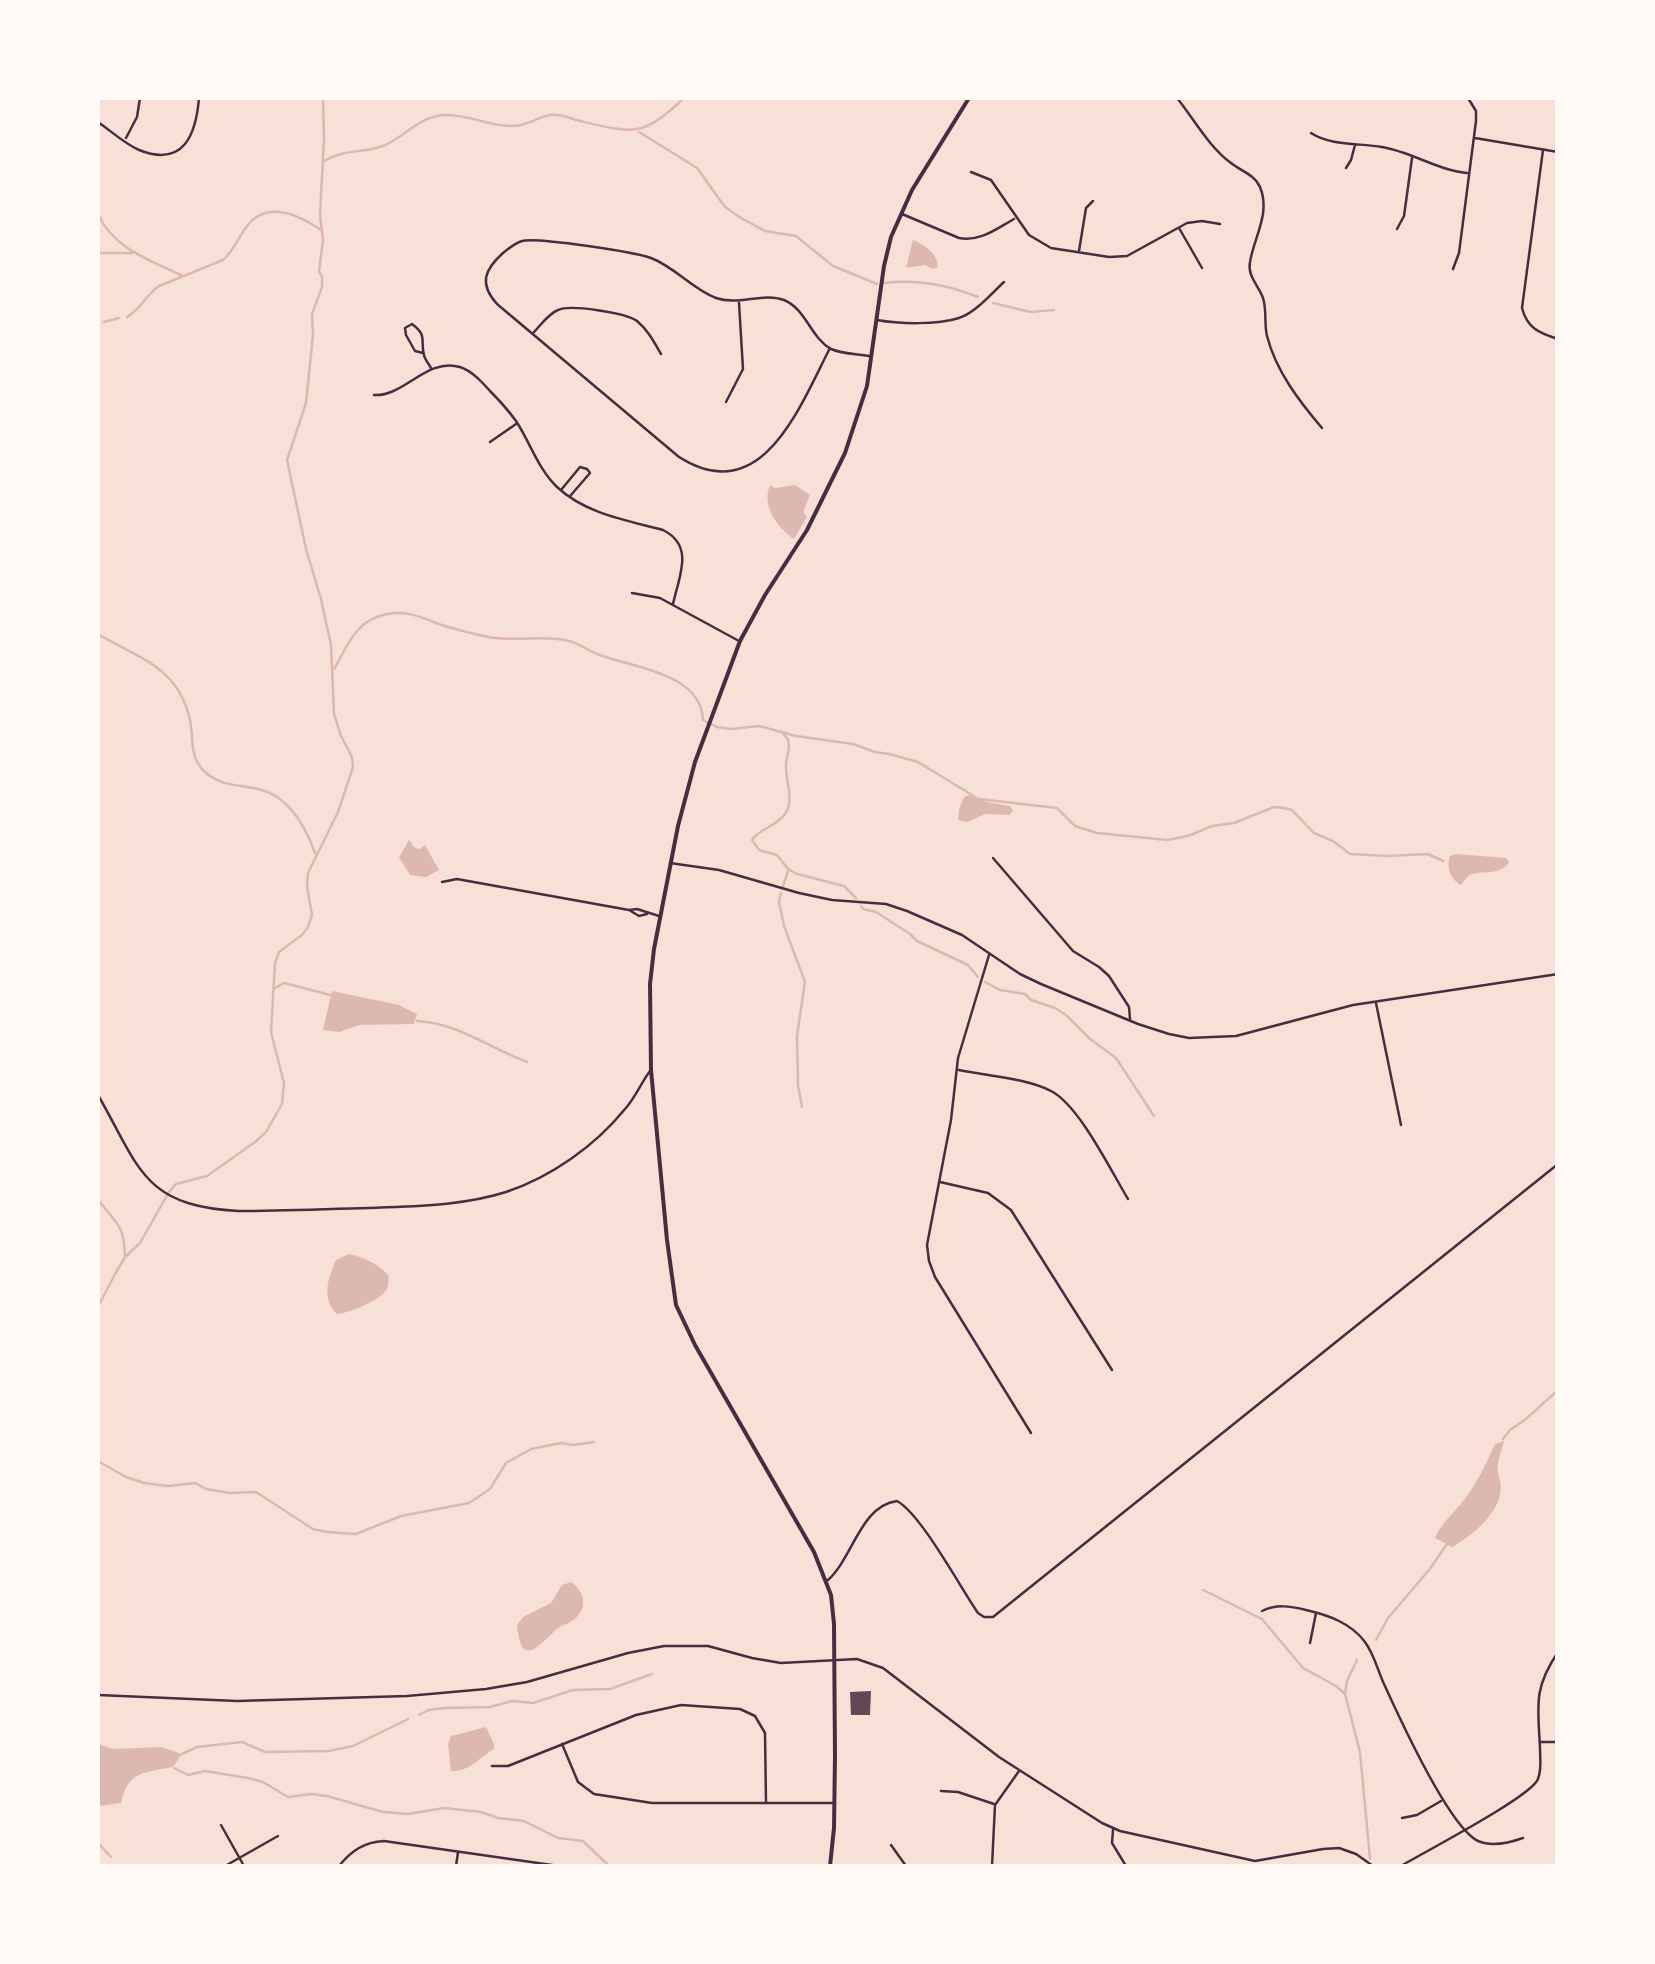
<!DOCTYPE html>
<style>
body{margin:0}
#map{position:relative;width:1655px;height:1964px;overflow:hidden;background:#f7e1d7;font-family:"Archivo Narrow",sans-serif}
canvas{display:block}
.frame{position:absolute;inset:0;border:100px solid #fffaf5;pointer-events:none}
</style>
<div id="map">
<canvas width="1655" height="1964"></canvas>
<div class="frame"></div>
</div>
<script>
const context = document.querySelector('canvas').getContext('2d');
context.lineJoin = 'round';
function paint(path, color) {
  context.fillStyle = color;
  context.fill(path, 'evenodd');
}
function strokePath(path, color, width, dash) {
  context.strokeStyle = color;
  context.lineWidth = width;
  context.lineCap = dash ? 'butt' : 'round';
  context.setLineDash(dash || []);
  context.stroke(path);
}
paint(new Path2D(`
 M913 240C925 245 937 253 938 267L933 269 925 265 906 268Z
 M770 485 775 488 795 485 810 495 803 512 807 517 794 539C777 527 761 506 770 485Z
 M972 794 986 802 1010 806 1013 811 1009 815 985 814 967 822 958 820 959 809 964 797Z
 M409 840 415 848 420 849 425 845 439 870 426 877 410 875 399 857Z
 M1456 854 1506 858 1509 862C1501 876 1482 870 1469 875L1461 885C1450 879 1446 868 1450 856Z
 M332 991 399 1005 417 1014 414 1024 360 1025 339 1032 323 1030Z
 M349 1254C365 1258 378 1263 389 1276 388 1283 389 1288 384 1293 375 1302 349 1313 337 1314 321 1300 328 1277 336 1260Z
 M1504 1441C1502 1451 1496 1461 1498 1472 1500 1481 1502 1485 1500 1495 1496 1516 1470 1537 1452 1547L1435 1538C1442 1522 1453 1514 1464 1500 1477 1483 1486 1464 1495 1444Z
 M571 1582C586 1592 588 1611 572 1621 565 1626 563 1624 557 1629 539 1645 521 1670 517 1625L523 1617 551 1603 562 1585Z
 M486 1727 494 1744V1749C478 1758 470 1772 451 1771L448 1744 451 1736Z
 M98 1744 113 1749 161 1747 182 1754 173 1767C143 1773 128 1771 121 1803L98 1806Z`), '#dcb8b0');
strokePath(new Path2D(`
 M1554 98 1558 99
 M639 132 697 168 725 207 741 218 765 231 796 236 833 266 877 284
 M324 161C347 148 361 154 383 146 405 137 419 116 445 115 470 114 496 130 521 125 534 122 545 113 558 115 566 116 573 119 580 121 634 134 643 137 684 98
 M98 214C113 248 149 260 181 275
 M98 253H132
 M885 283C919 279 947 285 978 297
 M993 303 1030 312 1054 310
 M127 317C140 310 146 295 159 286L223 260C234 250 238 238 247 226 267 200 299 215 321 230
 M104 322 119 318
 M98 634C139 659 178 666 190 720 194 740 189 756 204 771 222 788 241 784 262 790 290 798 306 828 315 853
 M334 669C346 649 354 625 377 617 399 609 415 614 436 623 452 629 471 633 488 637 513 642 539 635 565 640 578 642 588 651 600 655 634 668 701 673 703 720L717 727 731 729 759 726 796 736 853 744 875 752 889 754 918 762 972 795
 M783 733C785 736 787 738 788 740 791 748 786 757 786 765 785 781 795 800 785 814 777 826 760 828 752 840L759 850 777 855 788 869 797 874 844 886 856 898
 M979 799 1057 808 1075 826 1097 833 1167 840 1188 836 1212 826 1234 823 1274 807 1284 808 1292 810 1314 833 1333 841 1350 854 1387 856 1428 854 1443 861
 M783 886 788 871
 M781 893 779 902 784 926 805 982 797 1036 798 1085 802 1107
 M861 906 863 909 876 912 910 934 917 941 968 965 978 977
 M985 982 1000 990 1025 994 1031 1000 1055 1008 1066 1015 1090 1039 1116 1058 1154 1116
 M275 988 284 983 334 996
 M417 1021C458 1023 489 1048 527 1062
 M98 1199C115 1224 124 1222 125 1256
 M98 1307 115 1274 125 1257 140 1243 169 1192 176 1184 207 1176 255 1142 266 1132 282 1104 284 1083 271 1032 275 963 279 952 302 935 308 927 312 915 307 887 308 873 338 812 353 767 352 757 341 736 334 714 331 645 321 599 306 549 287 460 306 403 313 335 312 314 322 287V277L319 271 323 240 320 215 324 139 323 98
 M1503 1439 1510 1430 1526 1419 1558 1390
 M98 1461 126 1477 144 1483 168 1486 195 1483 206 1489 230 1493 256 1492 313 1529 327 1532 356 1534 401 1516 469 1503 490 1489 506 1463 531 1449 561 1443 573 1445 594 1442
 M1203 1590 1262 1619 1303 1668 1336 1686 1344 1693
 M1376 1640 1388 1618 1429 1570 1447 1544
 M1357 1660 1347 1681 1345 1694 1360 1752 1370 1859
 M419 1715 428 1710 446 1708 490 1707 512 1701 533 1703 573 1690 610 1689 652 1674
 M182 1754 197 1747 242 1742 265 1752 329 1751 353 1746 408 1719
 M174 1768 188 1775 205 1771 248 1778 263 1782 288 1797 312 1794 327 1796 383 1812 408 1814 444 1808 481 1812 498 1818 524 1821 558 1838 583 1841 609 1866
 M98 1843 111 1857
 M1549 1866H1558`), '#dcb8b0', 2.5);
paint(new Path2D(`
 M871 1691 870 1715H851L850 1692Z`), '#644757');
strokePath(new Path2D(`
 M1177 98C1194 119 1209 147 1231 163 1241 171 1255 175 1260 187 1271 213 1254 237 1250 262 1247 276 1259 286 1263 298 1267 310 1264 324 1267 336 1276 371 1299 401 1322 428
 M98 122C111 131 125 144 139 150 184 168 196 134 199 98
 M1311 133C1331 146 1359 143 1382 147 1412 152 1437 170 1467 173
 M126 138 137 117 140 98
 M1475 138 1558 152
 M1543 150 1522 308C1527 328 1539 333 1558 339
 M1346 168 1351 160 1355 145
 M971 172 991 180 1029 235 1051 248 1109 257 1127 256 1187 223 1202 221 1220 224
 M902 214 959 238C980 242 996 229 1014 219
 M1179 228 1202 268
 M1397 229 1404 216 1412 158
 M1079 251 1086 208 1093 201
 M1453 269 1459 253 1476 121V111L1468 98
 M877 320C899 324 937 325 959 318 975 313 991 294 1004 282
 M534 332C541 325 548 314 558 310 570 304 626 313 637 321 648 330 654 342 661 354
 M830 348C800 406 762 510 679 457L497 304C479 284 484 270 503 253 509 248 515 243 522 241 537 237 635 252 651 258 675 267 692 289 716 298 738 306 763 292 784 300 806 309 811 338 831 349 842 354 857 354 869 356
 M423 353 415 351 406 335 405 328 412 324C428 336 420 340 424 355 425 360 429 364 431 368
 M374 395C404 397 427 357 460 367 472 371 482 382 490 391 499 400 508 410 516 421 530 442 538 469 557 487 586 514 626 520 663 530 695 546 679 576 673 604
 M726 402 743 369 739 303
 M490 442 516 424
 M561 490 580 467 587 469 590 473 571 495
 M632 593 660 598 739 641
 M993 858 1073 951 1099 967 1109 976 1129 1007 1130 1019
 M670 863 719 870 799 893 832 900 886 904 907 911 962 935 1020 974 1041 984 1138 1024 1169 1034 1189 1038 1236 1036 1353 1005 1558 974
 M442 882 457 879 629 910 637 909 659 916
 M629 910 639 916 647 914
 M989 955 958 1058 951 1120 927 1245 929 1261 935 1277 1031 1433
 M1376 1003 1401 1125
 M959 1070C987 1076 1026 1078 1051 1091 1079 1105 1111 1171 1128 1199
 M98 1095C139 1166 142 1206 238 1211 281 1211 325 1209 369 1208 414 1206 462 1206 506 1192 551 1177 595 1146 625 1109 635 1098 641 1083 650 1071
 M940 1182 988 1193 1011 1210 1112 1370
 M828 1580C853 1558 860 1506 897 1501 921 1514 960 1587 978 1613L984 1617H993L1558 1164
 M1262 1611C1276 1604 1290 1606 1306 1610 1328 1615 1351 1623 1365 1642 1374 1654 1378 1671 1384 1684 1399 1717 1449 1827 1478 1841 1492 1847 1509 1843 1523 1838
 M1310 1643 1316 1613
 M98 1695 237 1701 407 1696 486 1689 527 1682 628 1653 664 1646H708L752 1658 781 1663 857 1659 883 1668 999 1757 1102 1823 1120 1831 1255 1861 1323 1849 1339 1848 1356 1854 1373 1866
 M1541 1742H1558
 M562 1744 578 1782 594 1794 652 1803H834
 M492 1766H508L636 1715 681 1705 740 1709 755 1716 765 1733 766 1803
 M941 1791 958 1792 994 1804
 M1402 1818 1417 1815 1441 1801
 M221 1825 244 1866
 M1113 1830 1112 1843 1126 1866
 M891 1845 906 1866
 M225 1866 278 1836
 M339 1866C351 1851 364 1842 384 1841L559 1866
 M456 1866 458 1852
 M992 1866 995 1805 1019 1771
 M1401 1866C1424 1852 1531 1797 1538 1779 1542 1769 1540 1758 1540 1748 1538 1706 1533 1689 1558 1652`), '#4a2c40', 2.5);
strokePath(new Path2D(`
 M830 1866 834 1828 835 1756 834 1624 831 1595 814 1552 695 1345 676 1305 667 1240 651 1070 650 984 654 949 678 826 695 762 740 641 765 595 807 530 845 453 867 386 884 266 891 237 912 190 969 98`), '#4a2c40', 4);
</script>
